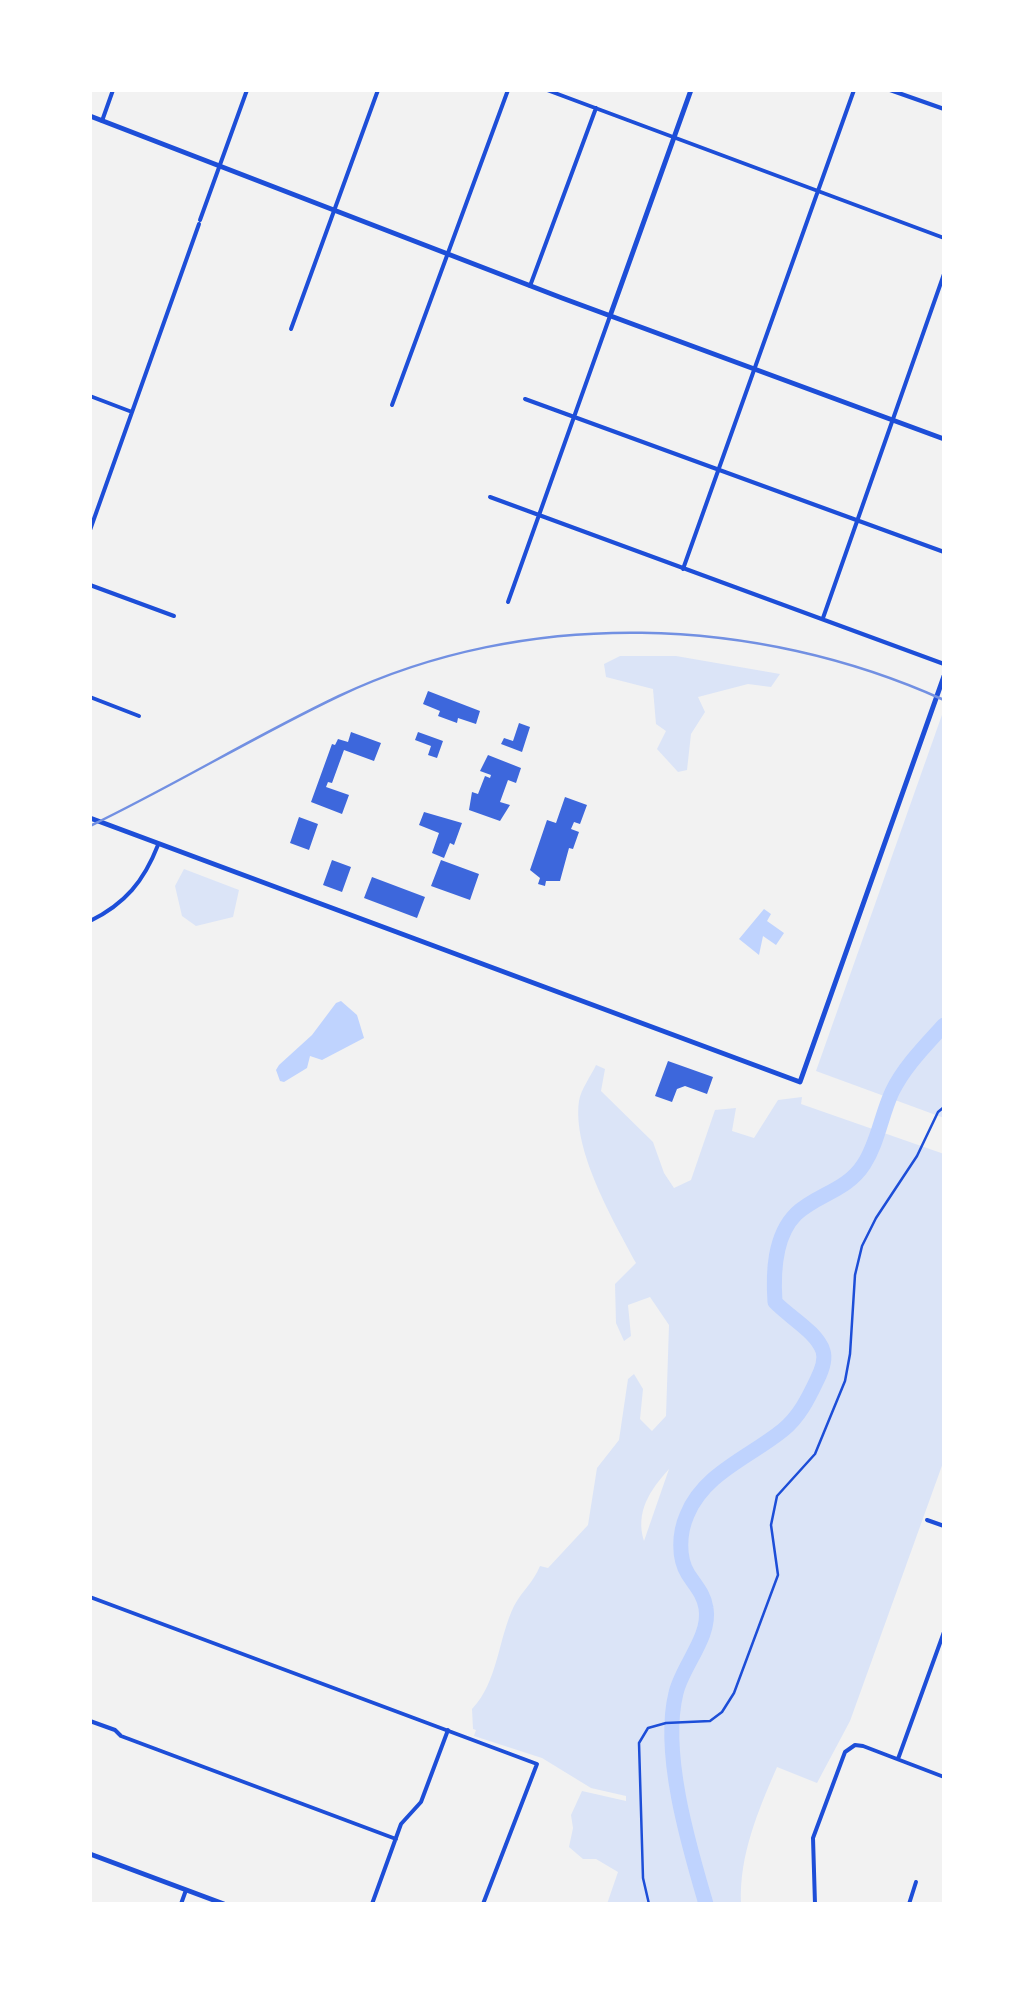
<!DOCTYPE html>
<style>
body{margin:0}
#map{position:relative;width:1034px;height:1994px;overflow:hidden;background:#f2f2f2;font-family:Cabin,sans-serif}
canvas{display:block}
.frame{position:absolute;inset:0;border:92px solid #fff;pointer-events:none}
</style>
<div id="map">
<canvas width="1034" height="1994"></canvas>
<div class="frame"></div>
</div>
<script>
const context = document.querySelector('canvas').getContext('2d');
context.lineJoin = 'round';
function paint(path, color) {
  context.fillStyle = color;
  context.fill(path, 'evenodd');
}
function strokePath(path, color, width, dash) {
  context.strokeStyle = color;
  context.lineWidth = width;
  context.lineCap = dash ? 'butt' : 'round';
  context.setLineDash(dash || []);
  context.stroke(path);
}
paint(new Path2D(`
 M620 656H676L780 674 771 687 748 684 698 697 705 712 691 734 687 770 678 772 657 749 666 731 656 724 653 689 606 677 604 664Z
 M943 712H944V1118L816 1071Z
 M184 869 239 890 233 917 196 926 182 916 175 886Z
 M596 1065 605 1069 601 1091 653 1142 664 1173 674 1188 691 1180 715 1110 736 1108 732 1131 754 1138 778 1100 802 1097 801 1104 944 1154V1460L850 1721 817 1783 777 1767C758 1811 739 1855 741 1904H607L618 1872 596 1859H583L569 1847 573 1828 571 1815 582 1791 626 1801V1796L591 1788 542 1758 474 1736 476 1730 473 1729 472 1709C498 1682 498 1639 514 1606 522 1591 533 1583 540 1566L548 1568 588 1525 597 1468 619 1440 628 1379 634 1374 643 1389 640 1419 652 1431 666 1416 669 1325 650 1297 628 1305 631 1336 624 1341 616 1323 615 1284 636 1263C613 1220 572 1150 579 1101 581 1089 591 1076 596 1065ZM669 1469 644 1541C635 1512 650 1490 669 1469Z`), '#dbe4f7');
paint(new Path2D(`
 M764 909 771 914 767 921 784 933 776 945 763 936 759 955 739 939Z
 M341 1001 357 1015 364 1038 322 1060 310 1056 307 1068 284 1082 280 1081 276 1070 279 1065 312 1035 336 1003Z`), '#bfd3fe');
strokePath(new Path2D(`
 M706 1904C689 1846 661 1753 676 1693 682 1666 711 1637 706 1608 704 1594 695 1585 688 1574 678 1558 679 1533 687 1515 704 1473 750 1457 783 1430 799 1417 808 1399 817 1380 821 1372 826 1360 823 1351 817 1332 789 1317 775 1302 773 1273 774 1236 796 1214 817 1194 847 1191 864 1164 878 1142 881 1116 892 1092 904 1067 925 1046 944 1025`), '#bfd3fe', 15);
paint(new Path2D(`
 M428 691 480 711 476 724 458 718 457 723 438 716 440 711 423 704Z
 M519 723 530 727 522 752 501 744 504 738 513 741Z
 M351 732 381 743 374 761 344 750 332 783 328 782 326 787 349 795 342 814 311 802 332 744 335 745 338 739 348 742Z
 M418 732 443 741 437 758 428 755 431 746 415 740Z
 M488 755 521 768 516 783 508 780 500 802 510 805 500 821 469 810 472 792 478 794 485 776 490 778 491 775 480 771Z
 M565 797 587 805 580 824 574 822 571 829 579 832 573 849 569 848 560 881H546L545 886 538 884 540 878 530 870 547 820 556 823Z
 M424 812 462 823 454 845 450 843 444 858 432 853 439 833 419 825Z
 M299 817 318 824 309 850 290 843Z
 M332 860 351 867 342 892 323 885Z
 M441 860 479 874 470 900 431 886Z
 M372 877 425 897 417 918 364 898Z
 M668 1061 713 1077 707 1094 685 1086 677 1089 672 1102 655 1096Z`), '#3d67dc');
strokePath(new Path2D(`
 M649 1904 643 1878 639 1743 648 1728 666 1723 710 1721 722 1712 734 1693 778 1575 771 1525 777 1496 815 1454 845 1381 850 1354 855 1275 862 1246 876 1218 917 1156 938 1112 944 1107`), '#1d4ed8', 2.5);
strokePath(new Path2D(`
 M547 90 944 238
 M890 90 944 109
 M102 121 113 90
 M200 220 247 90
 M530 286 596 108
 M291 329 378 90
 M90 396 132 412
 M525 399 944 552
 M392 405 508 90
 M490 497 944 664
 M90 530 199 224
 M683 569 854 90
 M90 585 174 616
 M508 602 610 316
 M823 618 944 274
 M90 697 139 716
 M90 921C125 904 144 881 158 845
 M927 1520 944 1526
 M90 1597 537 1764 483 1904
 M90 1721 115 1730 121 1736 396 1839
 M898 1759 944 1632
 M181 1904 186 1890
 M372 1904 401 1824 421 1802 448 1730
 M815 1904 813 1838 845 1752 855 1745 863 1746 944 1777
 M909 1904 916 1882`), '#1d4ed8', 4);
strokePath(new Path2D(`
 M90 116 562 298 944 439
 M610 316 691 90
 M90 818 800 1082 944 676
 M90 1854 224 1904`), '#1d4ed8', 5);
strokePath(new Path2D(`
 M90 826C175 785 255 736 339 696 527 607 756 615 944 700`), '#7290e2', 2.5);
</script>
